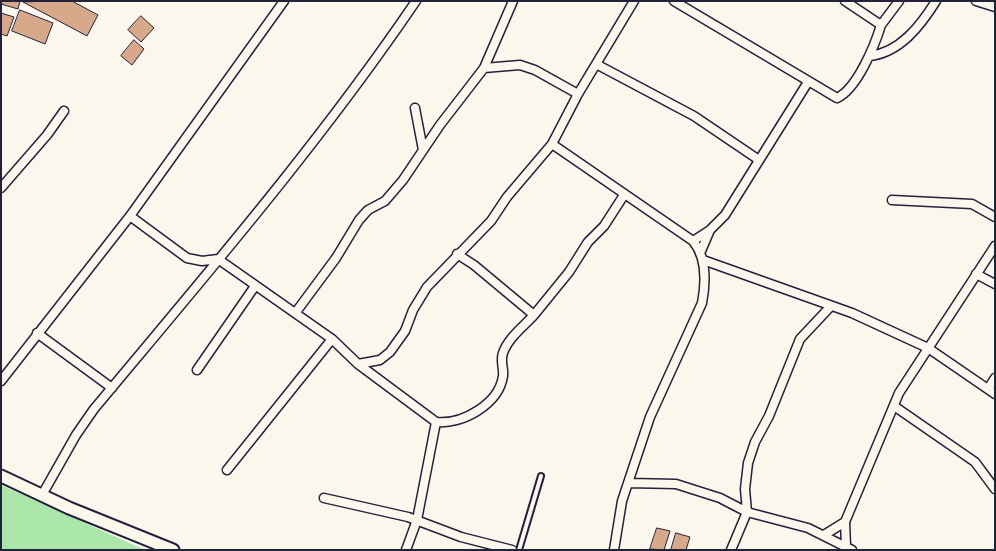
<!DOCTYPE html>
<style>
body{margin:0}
#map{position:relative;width:996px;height:551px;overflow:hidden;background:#fbf7ec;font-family:Mali,sans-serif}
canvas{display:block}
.frame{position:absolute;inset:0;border:2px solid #22223b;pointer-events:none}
</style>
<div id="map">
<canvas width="996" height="551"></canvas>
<div class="frame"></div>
</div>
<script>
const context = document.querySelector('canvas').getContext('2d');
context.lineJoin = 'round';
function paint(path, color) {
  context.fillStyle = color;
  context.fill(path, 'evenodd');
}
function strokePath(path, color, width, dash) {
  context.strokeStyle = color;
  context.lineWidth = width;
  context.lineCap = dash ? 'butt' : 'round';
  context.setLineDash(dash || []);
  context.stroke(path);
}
paint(new Path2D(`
 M1 485 145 550H1Z`), '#abe6ab');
const building = new Path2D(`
 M1 1H20L18 9 1 4Z
 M72 1 98 15 87 36 23 2Z
 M20 10 53 23 45 44 12 31Z
 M1 13 14 17 7 36 1 34Z
 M141 16 154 28 141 42 128 30Z
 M134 40 144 49 132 65 121 56Z
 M657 528 670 531 664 550 650 549Z
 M676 533 690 537 686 550H671Z`);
paint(building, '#d8a88a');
strokePath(building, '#22223b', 1);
const lane = new Path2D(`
 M519 550 541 476`);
const street = new Path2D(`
 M674 1 837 98C857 89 875 45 881 25L845 1
 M976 1 995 7
 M881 25 899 1
 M869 56C900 53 921 25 936 1
 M596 64 694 116 759 160
 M484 68 520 65 535 70 578 94
 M808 82 725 215 710 230 693 241C707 258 706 282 702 303L650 417 628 483 676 484 720 498 747 512 808 528 852 550
 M415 108 423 150
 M552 144 693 241
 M1 188 47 135 64 111
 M892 200 972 204 995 217
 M130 216 187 258 202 261 218 259 332 339 358 364 436 422C462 425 499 404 503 376 504 368 500 361 503 353 508 338 524 326 534 315
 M701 251 710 230
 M457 254 474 265 534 315 569 272 588 242 604 226 624 195
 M703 260 852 313 928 348 995 394
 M976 274 995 284
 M296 312 336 258 359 220 368 210 385 201 403 180 440 125 484 68 513 1
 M37 333 112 388
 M358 364 380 360 390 352 405 331 413 310 427 287 491 221 507 197 552 144 578 94 634 1
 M197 370 255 286
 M1 381 130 216 284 1
 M988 389 995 378
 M894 406 975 462 995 489
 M227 470 332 339
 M42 495 76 435 94 409C204 277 319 144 416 1
 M324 498 408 517 461 537 512 550
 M824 535 845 522
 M846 546 845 522 899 393 995 246
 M406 550 417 520 436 422
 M614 550 622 501 628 483
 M731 550 747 512 745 489 748 463 755 442 769 416 800 339 831 306`);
const secondary = new Path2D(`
 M1 476 69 508 173 550`);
strokePath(lane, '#22223b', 8);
strokePath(street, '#22223b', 11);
strokePath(secondary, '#22223b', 15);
strokePath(lane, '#fbf7ec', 4);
strokePath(street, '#fbf7ec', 8);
strokePath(secondary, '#fbf7ec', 11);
</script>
